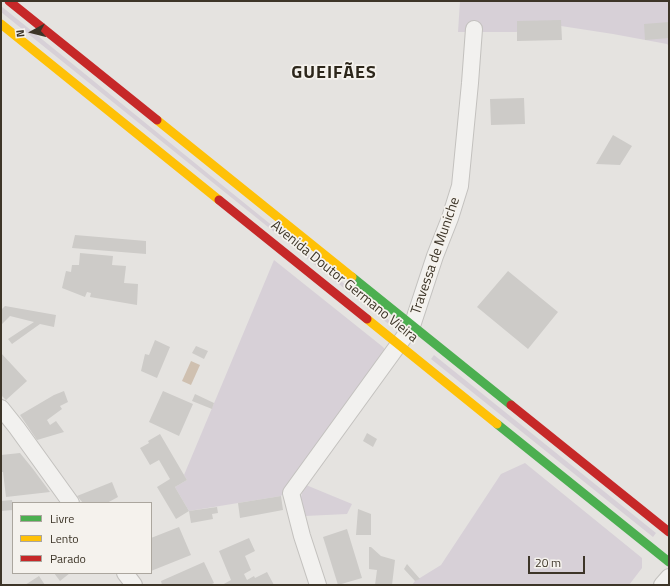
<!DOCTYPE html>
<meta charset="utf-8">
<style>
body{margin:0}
#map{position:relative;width:670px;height:586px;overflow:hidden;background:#e5e3e0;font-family:"Titillium Web",sans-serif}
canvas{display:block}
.frame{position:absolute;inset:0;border:2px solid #3d3528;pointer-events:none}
.legend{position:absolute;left:12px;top:502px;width:140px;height:72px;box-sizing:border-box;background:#f5f2ed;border:1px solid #aba69e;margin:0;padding:5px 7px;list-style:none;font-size:12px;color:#3d3528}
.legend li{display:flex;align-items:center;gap:8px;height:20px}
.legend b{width:20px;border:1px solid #aba69e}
.north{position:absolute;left:12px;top:12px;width:40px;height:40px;-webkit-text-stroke:3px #f5f2ed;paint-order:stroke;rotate:263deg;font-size:11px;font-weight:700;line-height:16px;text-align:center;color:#3d3528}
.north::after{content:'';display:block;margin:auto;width:14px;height:18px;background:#3d3528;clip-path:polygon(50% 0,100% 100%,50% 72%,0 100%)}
.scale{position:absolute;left:528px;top:556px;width:57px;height:18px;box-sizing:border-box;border:2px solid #3d3528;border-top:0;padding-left:5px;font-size:12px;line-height:14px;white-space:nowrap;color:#3d3528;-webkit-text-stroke:3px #f5f2ed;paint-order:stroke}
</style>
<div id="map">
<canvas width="670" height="586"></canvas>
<div class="frame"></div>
<ul class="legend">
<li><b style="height:5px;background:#4caf50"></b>Livre</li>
<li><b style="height:5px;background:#ffc107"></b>Lento</li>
<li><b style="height:5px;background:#c62828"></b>Parado</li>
</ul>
<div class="north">N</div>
<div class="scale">20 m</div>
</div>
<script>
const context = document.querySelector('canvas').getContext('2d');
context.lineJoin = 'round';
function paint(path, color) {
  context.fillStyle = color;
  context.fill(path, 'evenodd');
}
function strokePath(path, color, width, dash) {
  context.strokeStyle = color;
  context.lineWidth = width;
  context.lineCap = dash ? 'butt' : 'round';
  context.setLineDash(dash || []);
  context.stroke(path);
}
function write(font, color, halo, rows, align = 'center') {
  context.font = font + ' "Titillium Web",sans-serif';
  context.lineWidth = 3.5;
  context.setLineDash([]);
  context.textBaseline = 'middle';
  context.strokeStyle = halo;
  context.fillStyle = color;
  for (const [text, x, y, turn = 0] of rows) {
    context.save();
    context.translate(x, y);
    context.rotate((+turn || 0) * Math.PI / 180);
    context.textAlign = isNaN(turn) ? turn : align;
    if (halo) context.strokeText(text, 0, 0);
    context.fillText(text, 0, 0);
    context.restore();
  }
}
paint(new Path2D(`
 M460 1H669V46L667 44 613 34 561 26 516 32H458Z
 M1 6 395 325V326H391L1 12Z
 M274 260 383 347 386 351 380 363 281 496 189 511 175 487 187 480 184 475Z
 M434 355 656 533 653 537 431 359Z
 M525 463 642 558V568L629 585H412L415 581 441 565 501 474Z
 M306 485 352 504 347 514 305 516C301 503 298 498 306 485Z`), '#d7d0d7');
paint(new Path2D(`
 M191 361 200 365 191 385 182 381Z`), '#cfc0b0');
paint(new Path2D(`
 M561 20 562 40 517 41V21Z
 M669 22V38L645 40 644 24Z
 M524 98 525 124 491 125 490 99Z
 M613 135 632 146 620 165 596 164Z
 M75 235 146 241V254L72 248Z
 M80 253 113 256 112 265 126 266 124 283 138 284 137 305 90 297 91 293 87 292 85 297 62 288 66 271 71 272 72 265H79Z
 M508 271 558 312 528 349 477 307Z
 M5 306 56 315 54 327 40 324 12 344 8 339 34 322 10 316 1 325V310Z
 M155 340 170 347 157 378 141 371 145 354 149 355Z
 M196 346 208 351 204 359 192 353Z
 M1 353 27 381 6 400 1 395Z
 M64 391 68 402 60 406 62 409 47 420 50 425 56 421 64 432 37 440 20 415 54 395Z
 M163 391 193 404 179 436 149 422Z
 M195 394 214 403 212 409 192 401Z
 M367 433 377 439 373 447 363 441Z
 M160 434 187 480 175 487 189 511 176 519 157 487 170 479 159 460 150 465 140 448 149 443 148 441Z
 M20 453 33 469 50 492 6 497 3 472H1V455Z
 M112 482 118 497 107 503H83L77 496Z
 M281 496 283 510 240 518 238 503Z
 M12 500 13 510 1 511V501Z
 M217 507 218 513 212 514 213 519 191 523 189 511Z
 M358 509 371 514V535H356Z
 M179 527 191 555 151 571V538Z
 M347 529 362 578 338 585 323 537Z
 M249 538 255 551 245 556 251 570 244 574 247 580 254 576 255 578 267 572 274 585H222L231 580 219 551Z
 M369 547H371L381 556 395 560 392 585H375L377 570 369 569Z
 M204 562 214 583 210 585H162L161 581Z
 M407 564 420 579 415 581 404 569Z
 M54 573H70L60 581Z
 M39 576 45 585H25Z`), '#cdcbc8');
const street = new Path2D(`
 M1 408 17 428 71 503
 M125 573 134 585
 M318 585 302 536 291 493 412 326 435 256 450 218 460 186 470 83 474 29
 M662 585 669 577`);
strokePath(street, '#c3c1be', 18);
strokePath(street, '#f2f1ef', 16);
strokePath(new Path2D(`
 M352 277 511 405
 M497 424 669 562`), '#4caf50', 9);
strokePath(new Path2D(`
 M1 24 219 200
 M157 120 352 277
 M367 319 497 424`), '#ffc107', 9);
strokePath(new Path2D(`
 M9 1 157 120
 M219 200 367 319
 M511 405 669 532`), '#c62828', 9);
write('14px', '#3d3528', '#f5f2ed', [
 ["Travessa de Muniche",436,256,-71],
 ["Avenida Doutor Germano Vieira",344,282,39]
]);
context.letterSpacing = '1px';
write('bold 18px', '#2d271b', '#f5f2ed', [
 ["GUEIFÃES",334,74]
]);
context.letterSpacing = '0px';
</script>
